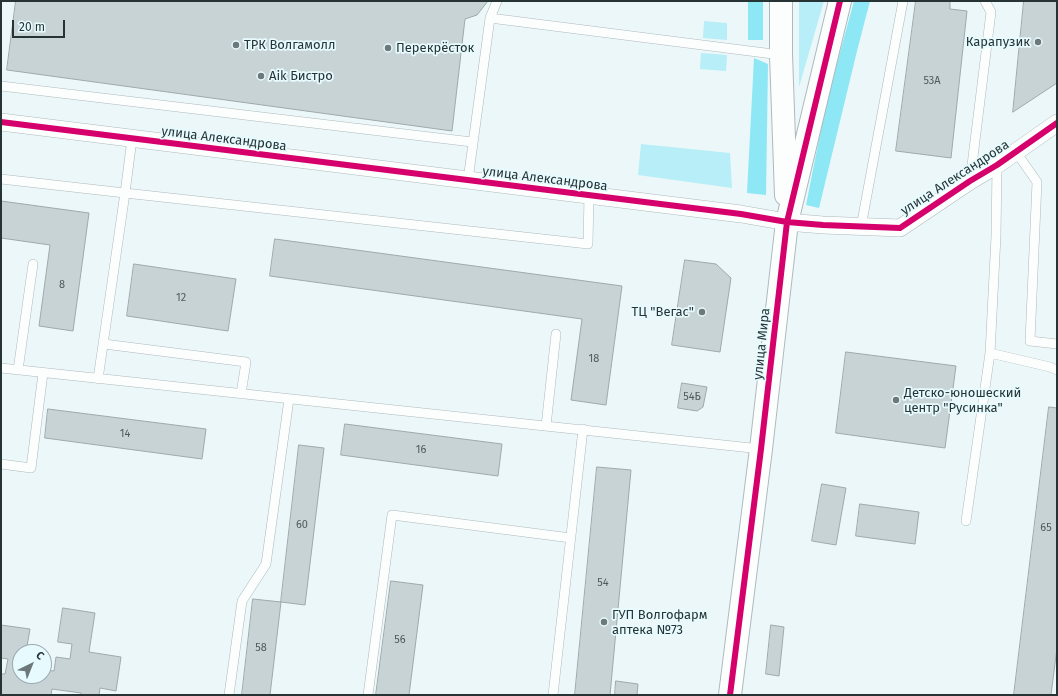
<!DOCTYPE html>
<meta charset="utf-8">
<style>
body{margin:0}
#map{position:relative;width:1058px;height:696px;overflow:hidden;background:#ecf7f9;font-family:"Fira Sans",sans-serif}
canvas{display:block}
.frame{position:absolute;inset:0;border:2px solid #273436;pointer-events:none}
.north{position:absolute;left:12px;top:644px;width:40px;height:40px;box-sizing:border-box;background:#e7fbfe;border:1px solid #9aabae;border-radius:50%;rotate:43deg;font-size:11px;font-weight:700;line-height:16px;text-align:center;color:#273436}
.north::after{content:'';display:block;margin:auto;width:14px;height:18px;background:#6c787a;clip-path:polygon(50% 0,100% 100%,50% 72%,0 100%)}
.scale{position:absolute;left:12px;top:20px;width:53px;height:18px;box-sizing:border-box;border:2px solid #273436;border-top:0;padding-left:5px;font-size:12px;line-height:14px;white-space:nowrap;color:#273436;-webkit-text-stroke:3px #e7fbfe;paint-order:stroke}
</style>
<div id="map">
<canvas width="1058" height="696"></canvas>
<div class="frame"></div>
<div class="north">С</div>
<div class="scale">20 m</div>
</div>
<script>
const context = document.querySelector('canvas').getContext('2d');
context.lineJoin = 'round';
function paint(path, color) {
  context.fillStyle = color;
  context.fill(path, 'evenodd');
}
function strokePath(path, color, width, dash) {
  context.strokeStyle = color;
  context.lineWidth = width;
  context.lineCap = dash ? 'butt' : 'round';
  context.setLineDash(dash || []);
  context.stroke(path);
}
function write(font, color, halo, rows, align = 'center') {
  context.font = font + ' "Fira Sans",sans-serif';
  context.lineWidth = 3.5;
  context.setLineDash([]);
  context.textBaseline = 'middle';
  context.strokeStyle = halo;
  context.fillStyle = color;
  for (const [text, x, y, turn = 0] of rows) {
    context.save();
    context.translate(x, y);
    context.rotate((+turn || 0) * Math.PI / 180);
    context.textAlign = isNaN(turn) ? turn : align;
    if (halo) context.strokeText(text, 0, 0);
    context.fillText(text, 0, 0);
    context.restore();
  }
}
paint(new Path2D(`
 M799 1H824L799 87Z
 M704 21 727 23V40L703 38Z
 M701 53 727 55 726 71 700 69Z
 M641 144 730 153 732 188 638 175Z`), '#b8eef7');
paint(new Path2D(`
 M748 1H763V40H748Z
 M854 1H870L857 51 819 208 806 205 826 104Z
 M754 58 768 64 766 195 747 193Z`), '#8ee7f5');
const building = new Path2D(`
 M16 1H488L477 15 465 19 452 131 7 70Z
 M916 1H950V9L967 11 951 158 896 151Z
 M1024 1H1057V83L1013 112Z
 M1 201 89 213 73 331 39 326 50 245 1 238Z
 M275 239 622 286 606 405 571 400 582 319 270 276Z
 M685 260 716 264 731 278 720 352 672 345Z
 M134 264 236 279 228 331 127 316Z
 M846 352 956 366 945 448 836 433Z
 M682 383 707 387 703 407 697 411 678 408Z
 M1049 407 1057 408V648L1051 695H1014Z
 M48 409 206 429 202 459 45 438Z
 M345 424 502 444 498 476 341 455Z
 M299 445 324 448 305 605 281 602Z
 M597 467 631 470 610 695H575Z
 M822 484 846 488 836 545 812 541Z
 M860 504 919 512 915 544 856 536Z
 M391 581 423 585 409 695H376Z
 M253 599 281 602 270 695H242Z
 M63 608 95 613 89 652 121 657 116 691 100 688 99 695H81V693L52 689 51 695H1V674H5L8 659 1 658V625L30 629 26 652H20V676H44V670L54 671 56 657 70 659 72 644 58 642Z
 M771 625 784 627 779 676 766 674Z
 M616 681 638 684 637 695H615Z`);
paint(building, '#c8d3d5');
strokePath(building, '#9fa9ab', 1);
const lane = new Path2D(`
 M490 18 781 55
 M1 86 472 142
 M1016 152 1037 182 1030 341 1057 344
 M1 179 125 193 132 139
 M468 180 490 18 497 1
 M970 181 991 12 985 1
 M861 227 903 1
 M104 344 246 362 241 394
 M990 353 1050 367 1057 370
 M1 368 761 449
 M18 370 33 264
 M98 379 125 193 588 244 589 195
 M546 426 556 334
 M1 464 31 468 43 373
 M966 521 990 353 996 236 997 165
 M229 695 242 601 266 564 289 399
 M368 695 392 515 571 538
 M553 695 583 429`);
const street = new Path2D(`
 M1 122 741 214 787 222 823 225 900 228 970 181 997 165 1057 123`);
const secondary = new Path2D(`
 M781 1V55L786 195
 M730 695 761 449 787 222 840 1`);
strokePath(lane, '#aeb9bb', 10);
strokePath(street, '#aeb9bb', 18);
strokePath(secondary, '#aeb9bb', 24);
strokePath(lane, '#fcfefe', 9);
strokePath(street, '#fcfefe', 17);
strokePath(secondary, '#fcfefe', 22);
strokePath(new Path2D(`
 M1 122 741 214 787 222 823 225 900 228 970 181 997 165 1057 123
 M730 695 761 449 787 222 840 1`), '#d6006c', 6);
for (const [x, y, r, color] of [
 [1038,42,4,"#6c787a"],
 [236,45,4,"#6c787a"],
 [388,48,4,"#6c787a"],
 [261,76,4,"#6c787a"],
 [702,312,4,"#6c787a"],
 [896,400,4,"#6c787a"],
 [604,622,4,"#6c787a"]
]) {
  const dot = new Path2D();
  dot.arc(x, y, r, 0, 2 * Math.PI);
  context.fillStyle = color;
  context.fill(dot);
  strokePath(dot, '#e7fbfe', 1.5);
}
write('11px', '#4f5c5e', null, [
 ["53А",932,81],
 ["8",62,285],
 ["12",181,298],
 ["18",594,359],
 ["54Б",692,397],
 ["14",125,434],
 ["16",421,450],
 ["60",302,525],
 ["65",1046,528],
 ["54",603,583],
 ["56",400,640],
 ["58",261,648]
]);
write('13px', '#273436', '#e7fbfe', [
 ["Карапузик",1030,42,"right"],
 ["ТРК Волгамолл",244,45],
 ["Перекрёсток",396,48],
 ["Aik Бистро",269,76],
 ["ТЦ \"Вегас\"",694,312,"right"],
 ["Детско-юношеский",904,393],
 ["центр \"Русинка\"",904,408],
 ["ГУП Волгофарм",612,615],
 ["аптека №73",612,630]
], 'left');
write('13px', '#273436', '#e7fbfe', [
 ["улица Александрова",224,139,7],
 ["улица Александрова",955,178,-33],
 ["улица Александрова",545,179,7],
 ["улица Мира",762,344,-84]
]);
</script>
